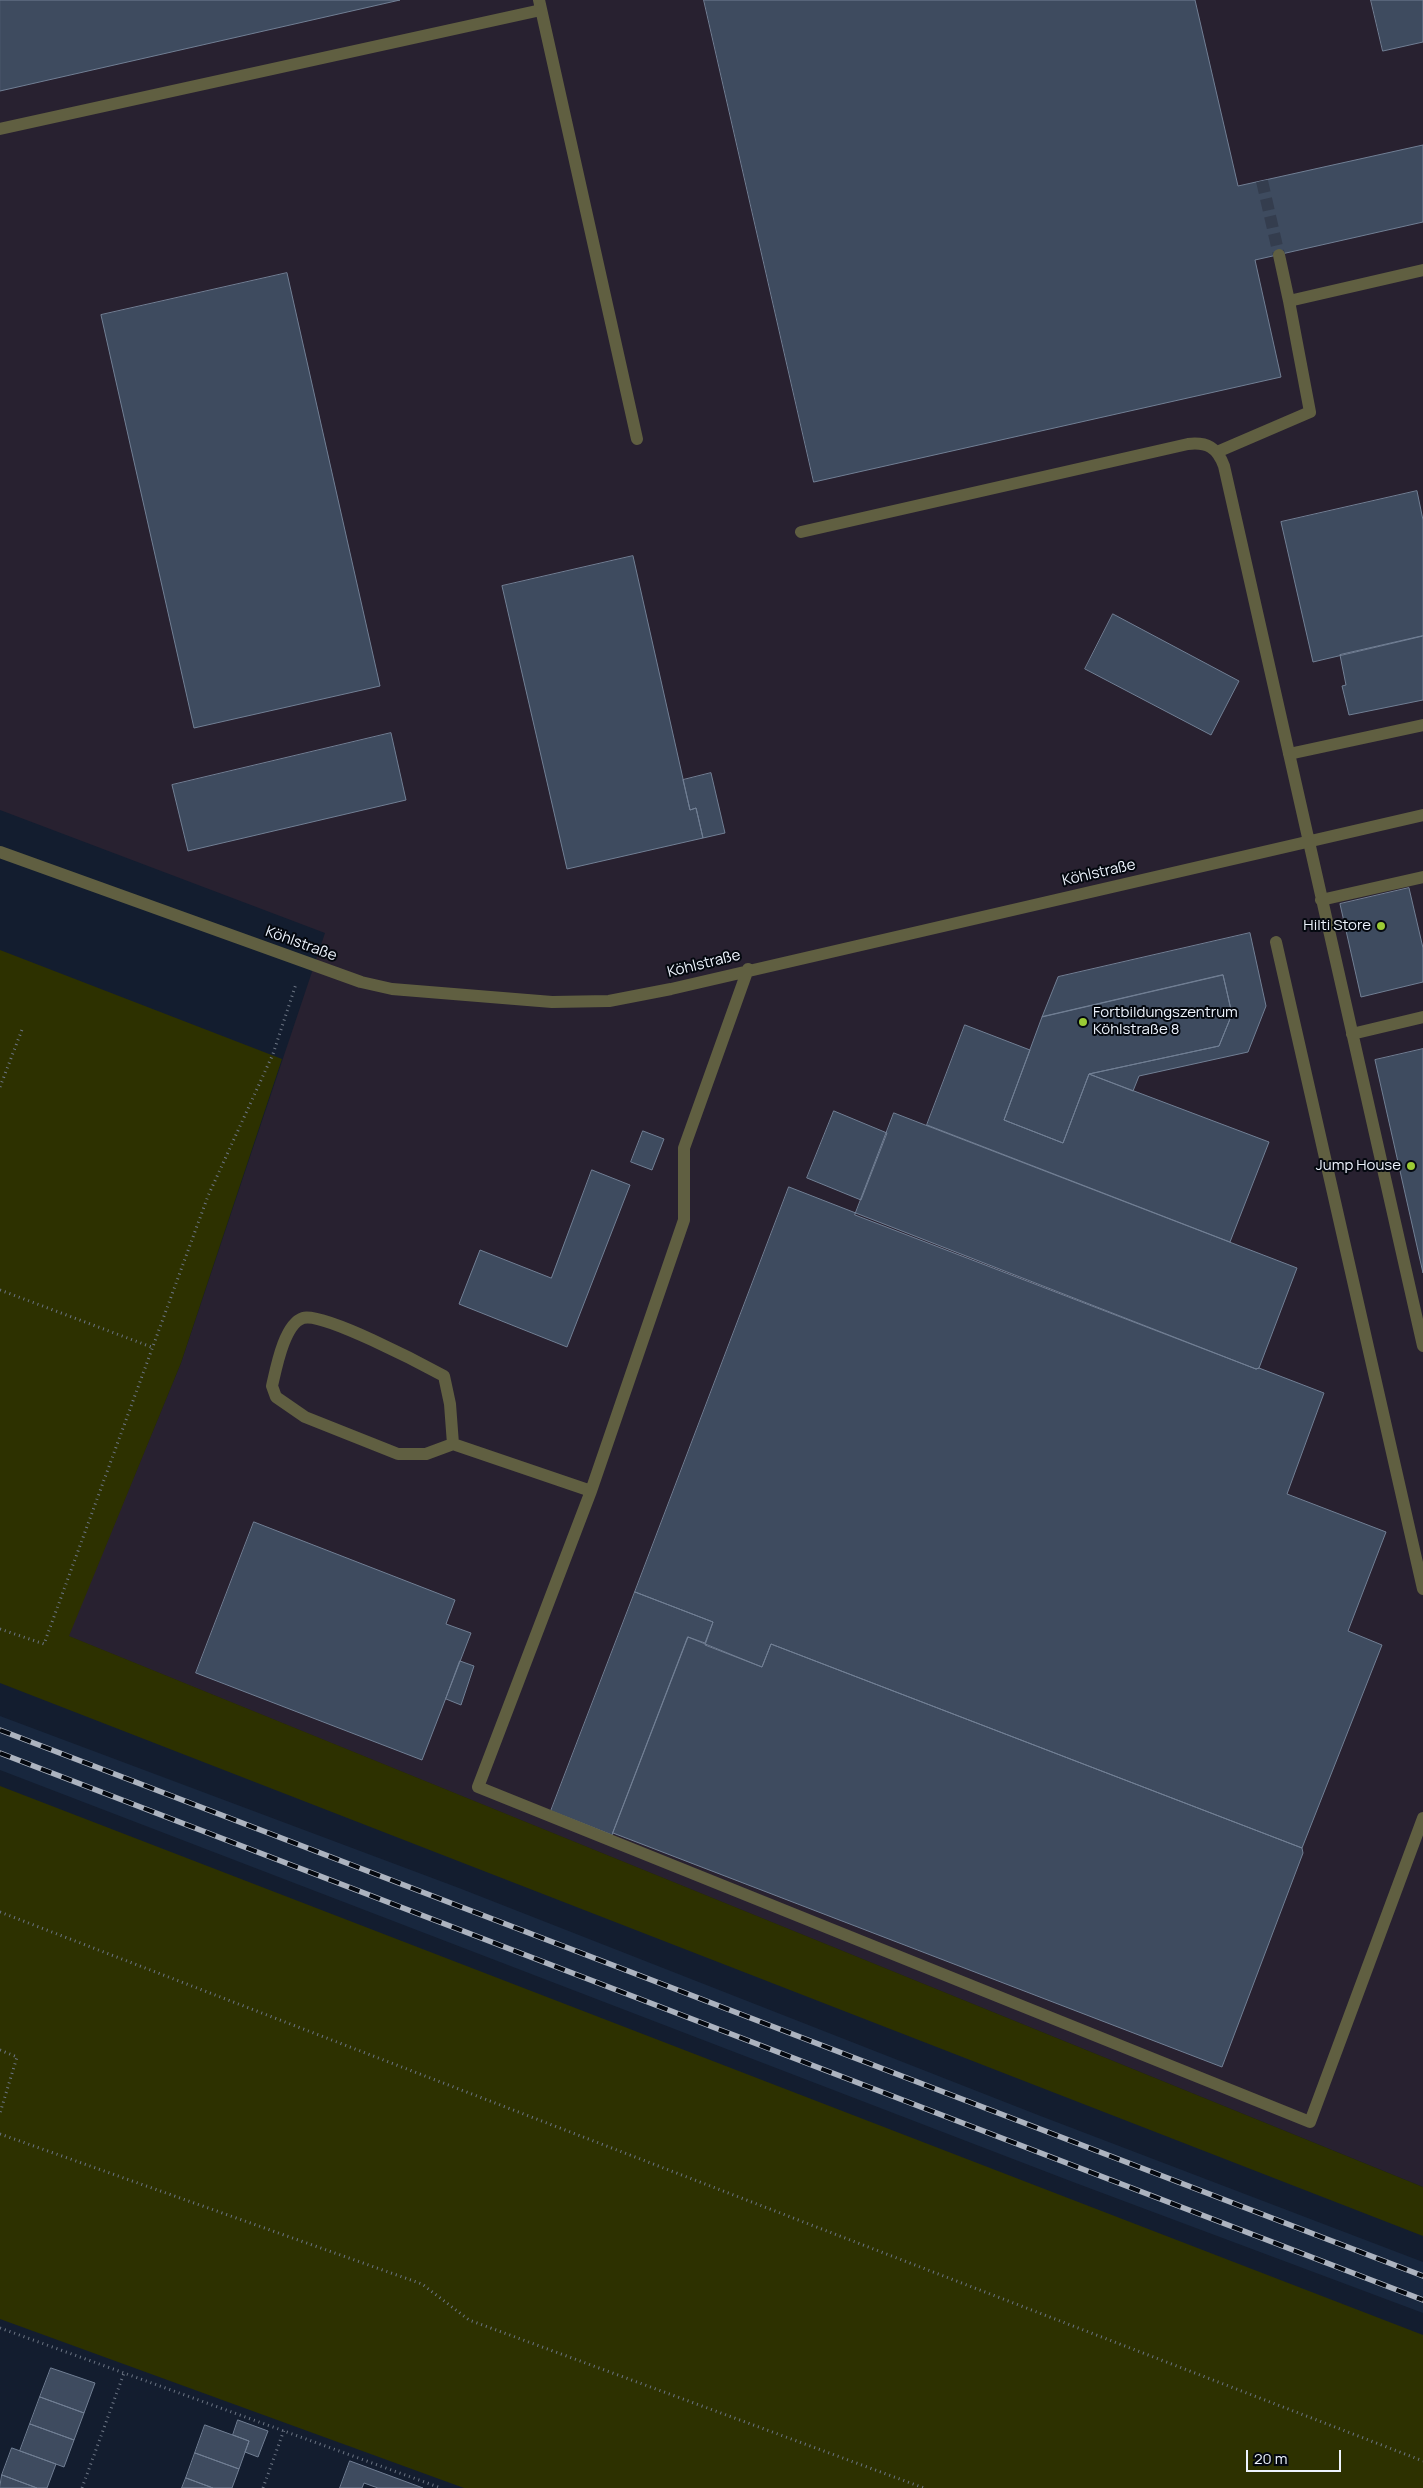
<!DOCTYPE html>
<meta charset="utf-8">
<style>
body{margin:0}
#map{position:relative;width:1423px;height:2488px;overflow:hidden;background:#131d2f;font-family:Manrope,sans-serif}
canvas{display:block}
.scale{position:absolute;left:1246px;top:2450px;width:95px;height:22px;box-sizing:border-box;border:2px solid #edf3fd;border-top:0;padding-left:6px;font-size:15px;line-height:18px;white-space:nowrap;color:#edf3fd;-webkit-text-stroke:4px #04080f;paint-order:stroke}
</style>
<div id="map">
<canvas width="1423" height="2488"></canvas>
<div class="scale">20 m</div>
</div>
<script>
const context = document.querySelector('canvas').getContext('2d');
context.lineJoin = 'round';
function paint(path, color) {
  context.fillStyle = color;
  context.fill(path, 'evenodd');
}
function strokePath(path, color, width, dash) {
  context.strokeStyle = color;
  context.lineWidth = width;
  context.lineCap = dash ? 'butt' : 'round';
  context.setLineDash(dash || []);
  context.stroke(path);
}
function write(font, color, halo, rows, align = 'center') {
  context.font = font + ' Manrope,sans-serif';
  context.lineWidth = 4;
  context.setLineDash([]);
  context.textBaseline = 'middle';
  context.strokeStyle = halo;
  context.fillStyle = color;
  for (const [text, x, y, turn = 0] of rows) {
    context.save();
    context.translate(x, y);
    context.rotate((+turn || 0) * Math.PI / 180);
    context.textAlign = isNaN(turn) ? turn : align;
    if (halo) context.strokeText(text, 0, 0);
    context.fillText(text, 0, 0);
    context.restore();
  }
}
paint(new Path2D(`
 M0 0H1423V2187L68 1636 181 1363 325 933 0 810Z`), '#282130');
paint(new Path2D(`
 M0 1716 459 1888 1038 2115 1423 2262V2313L1073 2182 0 1770Z`), '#18273e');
paint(new Path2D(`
 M0 950 282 1059 181 1363 69 1636 1423 2187V2236L0 1683Z
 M0 1786 1423 2335V2488H464L0 2319Z`), '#2d3100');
const building = new Path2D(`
 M0 0H400L0 91Z
 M704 0H1195L1238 186 1423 145V222L1255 260 1281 377 814 482Z
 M1371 0H1423V42L1383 51Z
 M287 273 380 686 194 728 101 315Z
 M1417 491 1423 520V636L1313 662 1281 522Z
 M633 556 690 810 696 808 703 838 567 869 502 586Z
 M1113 614 1239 681 1211 735 1085 669Z
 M1423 636V700L1349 715 1342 686 1346 685 1340 655Z
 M391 733 406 800 188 851 172 785Z
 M711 773 725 833 703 838 696 808 690 810 683 780Z
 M1409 888 1423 948V982L1361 997 1340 904Z
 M1250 933 1266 1006 1248 1052 1139 1076 1133 1091 1089 1074 1219 1046 1232 1014 1223 975 1042 1017 1058 977Z
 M1223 975 1232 1014 1219 1046 1089 1074 1063 1143 1004 1120 1042 1017Z
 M965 1025 1030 1050 1004 1120 1063 1143 1089 1074 1269 1142 1230 1242 927 1125Z
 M1423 1049V1273L1375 1060Z
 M834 1111 887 1133 861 1200 807 1178Z
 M894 1113 1297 1268 1259 1368 1256 1369 855 1215Z
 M643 1131 664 1139 652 1170 631 1162Z
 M592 1170 630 1185 567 1347 459 1304 480 1250 551 1278Z
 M789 1187 1256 1369 1259 1368 1324 1393 1287 1494 1386 1532 1348 1631 1382 1645 1302 1848 771 1644 762 1667 705 1645 713 1622 635 1592Z
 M254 1522 455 1600 446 1624 471 1633 422 1760 196 1673Z
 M635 1592 713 1622 705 1643 688 1637 612 1835 551 1811Z
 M688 1637 762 1667 771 1644 1302 1848 1303 1853 1222 2067 613 1833Z
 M460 1661 474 1666 461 1705 446 1699Z
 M51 2368 95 2383 84 2413 40 2397Z
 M40 2397 84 2413 74 2440 30 2424Z
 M238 2420 268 2431 258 2457 245 2452 249 2441 233 2435Z
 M30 2424 74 2440 64 2467 20 2451Z
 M205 2425 249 2441 239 2469 195 2453Z
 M12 2448 56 2464 47 2488H37L2 2475Z
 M195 2453 239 2469 232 2488H213L186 2478Z
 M350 2461 423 2488H378L364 2483 362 2488H340Z
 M2 2475 37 2488H0Z
 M186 2478 213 2488H182Z`);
paint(building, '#3e4b5f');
strokePath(building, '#717f94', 1);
strokePath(new Path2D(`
 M1262 181 1279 255`), '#343d4e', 12, [12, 6]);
strokePath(new Path2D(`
 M0 1087 23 1027
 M0 1290 154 1348
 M0 1629 44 1644 208 1196 273 1054 296 984
 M0 1912 1423 2461
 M0 2050 17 2057 0 2113
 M0 2134 422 2284 469 2320 924 2488
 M0 2328 441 2488
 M82 2488 124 2373
 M263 2488 284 2430`), '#6c7584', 3, [1, 4]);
strokePath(new Path2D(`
 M539 0 637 439
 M0 129 541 10
 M1279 255 1289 301
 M1217 452 1310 412 1289 301 1423 270
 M801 532 1188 444C1207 442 1217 447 1224 466L1423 1346
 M1289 754 1423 725
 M0 852 361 982 392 989 552 1002 609 1001 671 989 1423 815
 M1321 900 1423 877
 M1276 942 1423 1589
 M748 969 684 1148V1220L591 1491 478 1787 1310 2122 1423 1818
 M1352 1034 1423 1017
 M453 1444 450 1404 444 1376C422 1364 323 1312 303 1318 284 1324 276 1369 272 1386L276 1397 305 1417 398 1454H426L453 1444 591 1491`), '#605f41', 12);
const rail = new Path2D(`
 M0 1730 1423 2276
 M0 1753 1423 2300`);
strokePath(rail, '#acb3bf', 5.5);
strokePath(rail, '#04080f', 4, [11]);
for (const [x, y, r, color] of [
 [1381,926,5,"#9acb35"],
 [1083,1022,5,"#9acb35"],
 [1411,1166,5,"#9acb35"]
]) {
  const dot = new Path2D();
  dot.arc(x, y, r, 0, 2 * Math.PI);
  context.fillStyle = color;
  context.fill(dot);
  strokePath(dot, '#04080f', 2);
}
write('15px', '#edf3fd', '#04080f', [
 ["Köhlstraße",1099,873,-13],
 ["Köhlstraße",301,944,20],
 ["Köhlstraße",704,964,-14]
]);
write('15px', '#edf3fd', '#04080f', [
 ["Hilti Store",1371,926],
 ["Fortbildungszentrum",1093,1013,"left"],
 ["Köhlstraße 8",1093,1030,"left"],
 ["Jump House",1401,1166]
], 'right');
</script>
